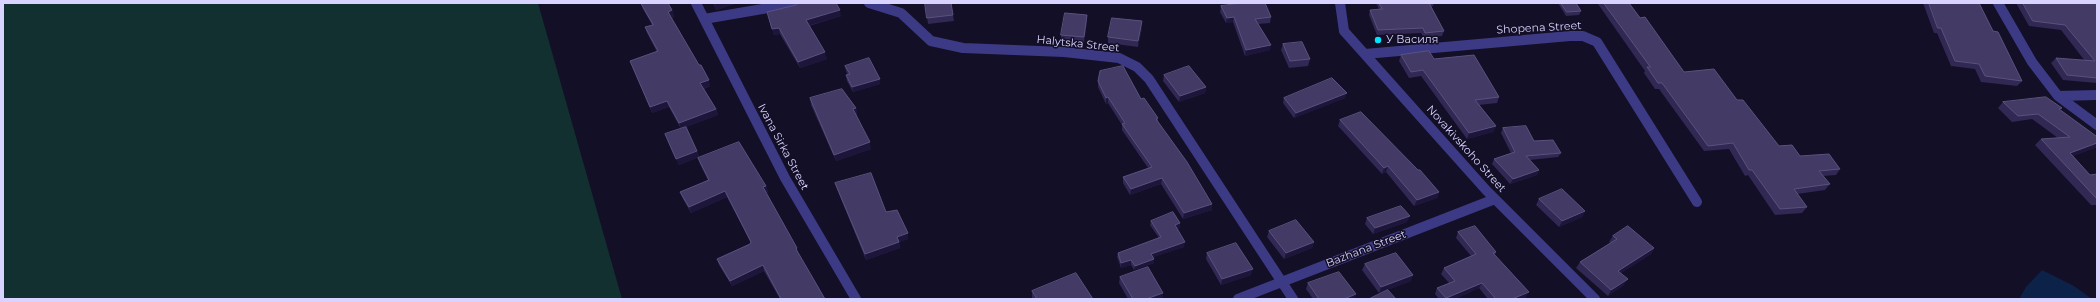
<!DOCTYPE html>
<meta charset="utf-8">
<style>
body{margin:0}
#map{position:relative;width:2100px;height:302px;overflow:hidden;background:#130f26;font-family:Montserrat,sans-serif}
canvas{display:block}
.frame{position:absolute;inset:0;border:4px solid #d9d4ff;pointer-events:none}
</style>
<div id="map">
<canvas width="2100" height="302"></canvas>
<div class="frame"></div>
</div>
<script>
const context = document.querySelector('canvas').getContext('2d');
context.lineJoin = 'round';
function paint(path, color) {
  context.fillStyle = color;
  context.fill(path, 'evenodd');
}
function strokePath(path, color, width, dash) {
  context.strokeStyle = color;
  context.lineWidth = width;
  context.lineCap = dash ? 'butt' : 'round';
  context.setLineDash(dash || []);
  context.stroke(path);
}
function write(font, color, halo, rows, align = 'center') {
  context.font = font + ' Montserrat,sans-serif';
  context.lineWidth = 3;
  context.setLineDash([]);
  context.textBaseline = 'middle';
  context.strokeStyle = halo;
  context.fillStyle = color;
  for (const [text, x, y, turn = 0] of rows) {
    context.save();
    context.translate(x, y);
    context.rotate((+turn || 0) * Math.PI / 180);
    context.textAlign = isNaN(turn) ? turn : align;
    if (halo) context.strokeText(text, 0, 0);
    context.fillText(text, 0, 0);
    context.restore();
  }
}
paint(new Path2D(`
 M3 3H538L622 299H3Z`), '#12302f');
paint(new Path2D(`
 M2042 270 2074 286 2092 299H2019L2026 287Z`), '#0c2248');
strokePath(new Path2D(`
 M696 3 785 178 856 299
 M869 3 901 13 931 41 963 48 1064 52 1119 58 1137 67 1149 79 1293 299
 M1340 3 1344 31 1486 190 1595 299
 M1998 3 2032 62 2058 96 2097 125
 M704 19 797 3
 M1365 54 1570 36H1583L1597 42 1697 202
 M2058 96 2097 95
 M1238 299 1495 199`), '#3d3a85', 10);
paint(new Path2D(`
 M641 3 672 10 674 17 671 18 710 86 704 89 716 109 718 115 686 127 697 151 699 157 679 165 665 134 681 129 669 107 652 113 630 61 657 52 647 33 645 27 652 25 643 9Z
 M713 3H738L716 10Z
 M925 3 953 15 954 21 928 24Z
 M1376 3H1434L1433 6H1431L1444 31 1442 36 1424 38 1421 33 1377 35 1369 15 1370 10 1379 9Z
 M1558 3H1576L1581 11 1579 15 1566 16Z
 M1599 3H1629L1684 72 1737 100 1779 146 1800 156 1840 169 1836 175 1823 176 1830 184 1825 190 1797 194 1807 207 1802 213 1775 215 1748 175 1745 176 1729 149 1704 151 1659 89H1655L1644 73 1645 71 1598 4Z
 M1923 3H1979L1993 31 2022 81 2017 86 1981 82 1975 69 1951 66 1937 33H1934Z
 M2016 3H2097V83L2063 80 2051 63 2056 58 2085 61 2061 30 2029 26Z
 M1221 6 1271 17 1270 23 1258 24 1270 50 1245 56 1233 22 1226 23 1220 12Z
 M767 12 841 16 809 26 827 59 800 68 780 34 774 35Z
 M1087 15V21L1084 43 1061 41V35Z
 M1142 28 1138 47 1108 43V37Z
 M1283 44 1310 59 1308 66 1289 68 1281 50Z
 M1401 55 1434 59 1499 97 1497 103 1479 105 1496 126 1493 132 1467 139 1421 76 1409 78 1399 61Z
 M845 66 880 79V84L853 92 847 81 846 75H848L846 71Z
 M1164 75 1206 87 1205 93 1179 102 1163 81Z
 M1098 81 1141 99 1158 118V122L1212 210 1183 219 1161 184 1130 195 1123 183V177L1148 168 1122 130V125L1108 103 1106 104 1098 87Z
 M810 98 856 108 857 114 856 115 871 149 836 161 811 105Z
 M1284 98H1345L1294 118 1283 103Z
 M2003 102 2060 110 2096 136H2097V147L2073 156 2090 175 2097 174V205H2091L2035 145 2041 139 2058 138 2032 119 2012 122 1998 108Z
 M1340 120 1418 170 1439 192 1437 198 1414 206 1386 172 1382 174 1338 126Z
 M1503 128 1534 141 1561 153 1558 157 1530 160 1539 170 1537 175 1510 184 1492 164 1494 159 1511 153 1501 133Z
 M698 158 766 186 768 192 766 193 799 255 825 299H780L764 271 732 286 719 265 717 259 750 244 751 243 727 197 691 213 683 199 680 192 708 180 700 164Z
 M835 183 886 212 908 233V239L899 242 900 248 866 260 837 189Z
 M1539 199 1585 211 1582 217 1559 227 1536 205Z
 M1367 218 1407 222 1373 234 1365 224Z
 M1151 221 1180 228 1177 229 1184 247 1153 257 1154 263 1134 270 1131 265 1121 268 1117 257 1118 253 1159 238 1150 225Z
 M1269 231 1314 242 1312 248 1284 259 1267 237Z
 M1458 232 1496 252 1495 255 1526 297 1522 299H1488L1479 288 1455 299H1439L1435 294 1437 288 1449 283 1441 274 1444 268 1471 256 1456 238Z
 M1613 236 1654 248 1651 254 1621 273 1624 285 1608 296 1576 268 1580 262 1611 243 1609 242Z
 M1207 253 1251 275 1221 285 1206 259Z
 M1365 264 1411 281 1379 293 1362 270Z
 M1120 277 1163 299H1128L1119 283Z
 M1308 283 1354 299H1313L1306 289Z
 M1032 291 1093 299H1032Z`), '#312854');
paint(new Path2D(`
 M717 3H738L716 10 714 4Z
 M672 10 674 17 670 18 668 12Z
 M840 10 841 16 807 26 806 20Z
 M1087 15V21L1084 43V37Z
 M1234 17 1233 22 1226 23 1227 18Z
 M1142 21V28L1138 47V41Z
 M779 28 780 34 774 35 772 29Z
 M1271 45 1270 50 1245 56 1246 50Z
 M825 52 827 59 800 68 798 62Z
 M880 79V84L853 92 852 87Z
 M709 80 710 86 702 89 700 83Z
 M1206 87 1205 93 1179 102 1180 96Z
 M1347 93 1345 98 1294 118 1296 113Z
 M1108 97V103L1106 104V98Z
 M667 101 669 107 652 113 650 107Z
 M856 108 857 114 854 115 853 109Z
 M716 109 718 115 681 129 679 123Z
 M1496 126 1493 132 1467 139 1469 133Z
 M870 142 871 149 836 161 834 155Z
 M2097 143V147L2065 159 2070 153Z
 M697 151 699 157 679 165 676 159Z
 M1388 166 1386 172 1382 174 1384 168Z
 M1539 170 1537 175 1510 184 1513 179Z
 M1162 178 1161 184 1130 195 1131 189Z
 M766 186 768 192 765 193 763 187Z
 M725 191 727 197 691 213 689 207Z
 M1439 192 1437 198 1414 206 1417 200Z
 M1212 204V210L1183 219 1184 213Z
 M1585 211 1582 217 1559 227 1562 221Z
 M1410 216 1407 222 1373 234 1375 228Z
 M1180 223V228L1174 230 1175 225Z
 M908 233V239L898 243 897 237Z
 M899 242 900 248 866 260 865 254Z
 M1185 242 1184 247 1150 258 1151 254Z
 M1314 242 1312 248 1284 259 1286 253Z
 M797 248 799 254 797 255 796 249Z
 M1654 248 1651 254 1615 277 1618 271Z
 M1154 259V263L1134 270 1135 266Z
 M1131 260V265L1121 268V263Z
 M763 265 764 271 732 286 730 281Z
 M1253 269 1251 275 1221 285 1222 279Z
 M1413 275 1411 281 1379 293 1381 287Z
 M1628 279 1624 285 1608 296 1611 290Z
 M1482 283 1479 288 1455 299H1446Z
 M1529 292 1526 297 1522 299H1512Z
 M1163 293V299H1146Z
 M1356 294 1354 299H1344Z`), '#1d163a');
const building = new Path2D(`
 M641 3H668L672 10 668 12 699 65H701L709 80 700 83 716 109 679 123 667 101 650 107 630 61 658 51 645 27 653 25Z
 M798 3H836L840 10 806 20 825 52 798 62 779 28 772 29 767 12 796 5Z
 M925 3H951L953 15 927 18Z
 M1242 3H1265L1271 17 1255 19 1271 45 1246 50 1234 17 1227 18 1221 6Z
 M1379 3H1429L1444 31 1425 33 1423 28 1378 30 1370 10 1382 9Z
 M1561 3H1576L1581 11 1567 12Z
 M1604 3H1629L1640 18 1645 17 1684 72 1714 69 1737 100H1743L1779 146 1792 145 1800 156 1829 154 1840 169 1819 171 1830 184 1794 189 1807 207 1780 209 1752 170H1749L1733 143 1708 146 1662 83H1658L1647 67H1650Z
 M1929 3H1979L1993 31 1998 32 2022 81 1985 76 1979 64 1955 61 1941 28H1938Z
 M2023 3H2097V78L2067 75 2056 58 2095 61 2065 25 2033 21Z
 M1065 13 1087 15 1084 37 1061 35Z
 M1112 18 1142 21 1138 41 1108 37Z
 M1302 42 1310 59 1290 61 1283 44Z
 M1429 51 1434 59 1474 55 1499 97 1475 100 1496 126 1469 133 1423 70 1411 72 1401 55Z
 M869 58 880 79 852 87 846 75 850 74 845 66Z
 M1123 66 1141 99 1144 98 1158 118 1156 119 1187 162 1212 204 1184 213 1162 178 1131 189 1123 177 1152 167 1122 124 1125 123 1108 97 1106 98 1098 81 1100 71Z
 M1189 66 1206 87 1180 96 1164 75Z
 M1332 78 1347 93 1296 113 1284 98Z
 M842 89 856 108 853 109 870 142 834 155 810 98Z
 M2046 97 2062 108 2059 109 2096 136H2097V143L2070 153 2090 175 2097 174V199L2041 139 2070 137 2038 114 2018 116 2003 102Z
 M1361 112 1418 170H1420L1439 192 1417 200 1388 166 1384 168 1340 120Z
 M1526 126 1534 141 1553 140 1561 153 1526 156 1539 170 1513 179 1494 159 1515 152 1503 128Z
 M686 127 697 151 676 159 665 134Z
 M739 142 766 186 763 187 797 248 796 249 825 299H781L763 265 730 281 717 259 750 244 751 242 725 191 689 207 680 192 709 180 698 158Z
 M871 173 886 212 897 210 908 233 897 237 899 242 865 254 835 183Z
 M1562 189 1585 211 1562 221 1539 199Z
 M1401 206 1410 216 1375 228 1367 218Z
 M1173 212 1180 223 1175 225 1185 242 1151 254 1154 259 1135 266 1131 260 1121 263 1118 253 1161 237 1151 221Z
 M1296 220 1314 242 1286 253 1269 231Z
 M1475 226 1496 252 1493 253 1529 292 1512 299H1496L1482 283 1446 298 1437 288 1455 281 1444 268 1476 254 1458 232Z
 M1628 226 1654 248 1618 271 1628 279 1611 290 1580 262 1617 239 1613 236Z
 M1236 243 1253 269 1222 279 1207 253Z
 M1396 253 1413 275 1381 287 1365 264Z
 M1148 267 1163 293 1146 299H1133L1120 277Z
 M1339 272 1356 294 1344 299H1319L1308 283Z
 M1076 273 1093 299H1037L1032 291Z
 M1388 290 1396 299H1369Z`);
paint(building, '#433a66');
strokePath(building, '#5a527e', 1);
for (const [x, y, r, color] of [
 [1378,40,4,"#00e5ff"]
]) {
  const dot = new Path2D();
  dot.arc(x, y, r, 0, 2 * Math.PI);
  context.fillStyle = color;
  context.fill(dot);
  strokePath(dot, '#130f26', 1.5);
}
write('11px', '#d9d4ff', '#130f26', [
 ["Shopena Street",1539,28,-3],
 ["Halytska Street",1078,44,6],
 ["Ivana Sirka Street",783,147,62],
 ["Novakivskoho Street",1466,149,48],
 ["Bazhana Street",1366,249,-21]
]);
write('11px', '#d9d4ff', '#130f26', [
 ["У Василя",1386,40]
], 'left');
</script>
